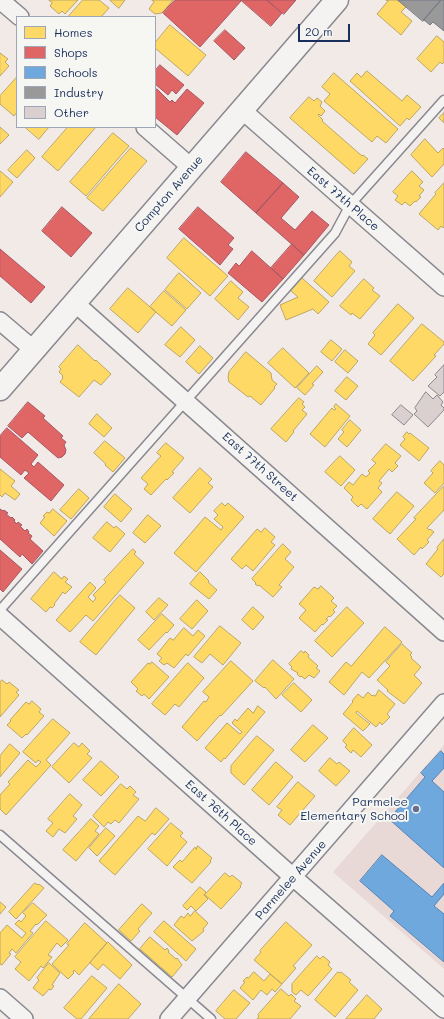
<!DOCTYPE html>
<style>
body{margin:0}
#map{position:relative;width:444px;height:1019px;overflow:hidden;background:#f2eae7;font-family:Mali,sans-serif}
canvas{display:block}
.legend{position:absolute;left:16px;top:16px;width:140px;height:112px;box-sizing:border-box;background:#f6f6f2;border:1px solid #9ea6b7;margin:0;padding:5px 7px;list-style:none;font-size:12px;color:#1b2f5e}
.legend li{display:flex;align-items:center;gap:8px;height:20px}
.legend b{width:20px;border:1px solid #9ea6b7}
.scale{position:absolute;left:298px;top:24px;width:52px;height:18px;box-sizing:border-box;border:2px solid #1b2f5e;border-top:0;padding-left:5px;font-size:12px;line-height:14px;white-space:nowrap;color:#1b2f5e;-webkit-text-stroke:3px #f6f6f2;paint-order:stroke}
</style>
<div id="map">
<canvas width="444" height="1019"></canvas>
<ul class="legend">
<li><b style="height:11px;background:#ffd966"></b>Homes</li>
<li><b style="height:11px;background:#e06666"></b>Shops</li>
<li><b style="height:11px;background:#6fa8dc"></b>Schools</li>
<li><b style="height:11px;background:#999"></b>Industry</li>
<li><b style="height:11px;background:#dad0d0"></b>Other</li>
</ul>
<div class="scale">20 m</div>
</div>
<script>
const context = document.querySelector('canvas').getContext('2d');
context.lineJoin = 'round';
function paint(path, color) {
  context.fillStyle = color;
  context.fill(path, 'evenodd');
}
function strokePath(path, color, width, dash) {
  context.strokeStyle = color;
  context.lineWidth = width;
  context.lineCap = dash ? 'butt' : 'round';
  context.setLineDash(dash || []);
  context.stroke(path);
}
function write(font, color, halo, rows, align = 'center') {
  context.font = font + ' Mali,sans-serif';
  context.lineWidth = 4;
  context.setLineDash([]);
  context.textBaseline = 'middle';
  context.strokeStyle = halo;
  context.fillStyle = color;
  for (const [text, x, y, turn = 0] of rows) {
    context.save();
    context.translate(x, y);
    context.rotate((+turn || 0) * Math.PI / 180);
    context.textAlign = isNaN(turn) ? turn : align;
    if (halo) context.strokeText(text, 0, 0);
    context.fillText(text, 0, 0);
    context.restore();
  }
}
paint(new Path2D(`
 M444 745V969L333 872Z`), '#e8d9d6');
const homes = new Path2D(`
 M49 0H78L65 14 62 11 59 14 50 6 52 3Z
 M83 0H99L109 8 101 17H68Z
 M110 0H125L119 8Z
 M152 0H173L162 13 155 14 149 9 154 2Z
 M386 0H398L406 7 401 12 412 21 401 35 377 14 388 1Z
 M170 25 206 55 188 76 155 48V43Z
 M437 36 444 42V62L442 64 440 62 431 72 417 59Z
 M0 53 8 59 5 62 9 66 0 76Z
 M367 71 402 101 407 95 421 107 409 120 407 118 400 126 350 81 357 73 361 77Z
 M334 73 398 129 386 143 377 136 372 142 324 101 330 94 322 87Z
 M17 77V112L14 116 0 104V96Z
 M309 97 314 101 317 98 322 102 320 106 325 111 321 116 319 114 318 115 323 120 322 121 362 156 363 155 368 159 354 174 290 118Z
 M444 113V123L439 118Z
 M0 127 9 135 0 144Z
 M25 127H49L39 139Z
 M68 127H96L58 171 42 157Z
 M113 133 129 146 86 196 70 182Z
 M425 139 438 153 443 148 444 149V164L432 177 411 155Z
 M131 148 147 161 103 211 87 198Z
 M27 150 35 158 17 178 8 170Z
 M0 171 13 182 0 197Z
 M412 171 423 182 419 186 424 190 419 196 421 197 416 202 415 201 410 206 405 202 402 205 395 200 398 196 393 192Z
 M444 183V227L443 228 441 226 438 230 419 214 436 194 435 193Z
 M184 238 228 276 210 296 167 258Z
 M340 251 352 262 349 266 355 271 332 297 314 281Z
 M179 273 201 293 187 309 165 290Z
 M302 278 329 302 318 314 313 309 286 320 280 305 298 297 291 291Z
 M364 279 374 288 372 290 380 296 360 319 352 313 351 315 340 306Z
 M231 281 243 292 238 298 249 307 238 320 215 299Z
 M128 288 156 312 138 333 110 309Z
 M164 291 186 310 172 326 150 307Z
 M398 304 414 318 381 355 368 344 375 335 373 333Z
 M422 324 444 342V344L434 355 436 356 413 381 390 361Z
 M181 327 195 340 180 357 165 345Z
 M331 340 342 349 332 361 321 352Z
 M78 345 95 361 96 360 111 374 101 385 94 380 79 397 60 382 63 378 62 377 63 376 59 372 61 369 59 367Z
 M200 346 213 358 199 374 186 362Z
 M283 348 309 373 295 388 268 363Z
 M345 350 358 361 348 373 335 362Z
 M246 352 271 373 272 380 277 384 274 387 275 388 261 405 250 396 248 397 229 382 228 377 229 372Z
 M317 366 323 372 312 384 314 385 305 395 297 388Z
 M347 377 358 386 346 400 335 391Z
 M299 398 304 402 302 404 305 407 302 410 307 414 293 431 294 432 286 442 271 429Z
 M336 404 350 416 325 447 310 434 332 408 334 410 336 409 334 407Z
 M97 414 112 428 104 437 89 424Z
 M350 420 361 430 347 447 338 439 344 432 342 430Z
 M407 432 409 434 410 433 429 448 419 461 400 445 405 439 403 437Z
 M105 441 125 458 113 472 105 465 106 464 94 453Z
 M166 443 184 458 172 472 174 473 167 480 166 479 151 495 144 489 148 484 141 478 161 456 157 453Z
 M386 444 401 456 395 463 398 466 392 472 389 469 379 481 382 483 378 488 382 492 367 509 361 504 358 507 351 500 353 497 344 488 349 482 353 485 362 474 366 477 370 473 368 471 376 463 372 460Z
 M340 456 355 470 341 486 325 472Z
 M440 461 444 465V483L435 493 424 483 433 473 431 471Z
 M200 468 212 479 208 483 213 487 190 513 173 498Z
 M0 469 15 481 11 486 20 494 15 500 5 493 2 497 0 495Z
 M444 486V510L427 528 429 530 430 529 434 532 427 540 429 542 422 549 421 547 414 555 397 539 416 519 414 518Z
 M79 489 89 498 71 519 60 510Z
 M397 492 414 506 390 534 373 519Z
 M115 494 132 509 121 522 104 507Z
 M222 503 225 506 228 503 244 517 196 572 174 553 205 517 221 530 223 527 214 519 218 515 214 511Z
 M53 509 67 521 54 536 40 523 45 517 43 516 47 512 49 513Z
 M148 515 161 526 145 543 133 533Z
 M107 522 114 528 116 526 125 534 110 552 93 538Z
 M265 528 275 537 271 542 275 545 253 571 246 565 242 569 231 559 257 529 261 532Z
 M444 539V574L441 577 426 564 438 549 437 548Z
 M283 544 291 552 285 559 294 567 279 585 282 587 273 597 259 585 258 586 255 584 256 583 252 579Z
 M133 549 136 552 134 554 144 563 93 621 86 615 70 632 56 620 90 582 96 588 88 597 93 602 96 598 93 595 106 582 104 580Z
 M54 572 62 579 64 576 68 579 65 582 72 587 65 594 63 592 54 604 55 605 52 608 50 607 46 612 31 599Z
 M200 572 209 581 208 582 217 590 209 599 190 584Z
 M321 586 334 598 331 601 337 606 333 610 335 612 330 617 329 616 326 619 328 620 323 625 322 624 315 632 299 618 306 610 299 604 314 587 318 589Z
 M120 595 135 608 96 655 80 642Z
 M159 598 168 605 154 620 146 612Z
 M197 600 208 611 192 629 180 619Z
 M253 607 264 617 253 630 242 620Z
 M347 607 364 623 332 657 315 641Z
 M162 614 174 625 167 633 166 632 149 650 138 640Z
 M220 626 241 643 223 665 210 654 202 663 194 657Z
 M385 627 402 642 369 678 362 672 344 695 329 682 346 662 351 666Z
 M184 628 193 636 198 630 205 636 188 656 186 654 174 668 167 663 164 665 159 661 162 658 157 654 170 638 173 640Z
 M402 644 412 653 410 655 412 657 411 658 421 667 414 675 422 683 404 704 387 691 388 690 377 680 390 666 386 662Z
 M301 651 304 653 305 651 309 655 308 657 318 666 316 668 320 671 314 678 309 675 305 679 301 676 300 677 297 674 298 673 291 669 292 667 289 664Z
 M273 660 294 679 276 699 265 687 264 688 255 681Z
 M231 661 253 681 221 716 220 715 197 741 182 727 204 701 206 702 209 697 203 692Z
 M152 662 169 677 149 699 144 694 142 696 136 691 138 689 131 682 148 663 150 664Z
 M188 663 204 678 179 707 175 704 165 715 152 704Z
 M2 680 7 684 9 682 19 690 16 692 19 695 0 717V683Z
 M294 683 312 700 301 712 282 695Z
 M379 690 395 704 387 714 390 717 382 725 380 722 376 727 357 711 356 713 370 724 363 731 343 714 353 702 352 701 358 694 363 698 368 692 372 696 373 695 375 696Z
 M32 701 41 709 39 712 44 716 27 735 26 734 22 738 7 725 11 721 10 720 26 702 29 704Z
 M258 706 265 712 225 759 224 758 221 762 205 748 227 723 240 734 242 732 232 723 235 719 237 721 248 708 253 713Z
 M53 719 70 733 46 760 51 765 6 815 0 809V795L10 784 8 782 28 760 36 767 41 762 38 760 36 763 23 752Z
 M313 725 328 738 305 762 291 750Z
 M354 728 372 745 361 757 353 750 351 753 345 747 347 745 343 741Z
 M257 736 274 750 244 785 231 773V766Z
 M74 743 79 747 82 743 90 751 87 754 92 758 69 783 52 767Z
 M10 744 20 753 0 777V756Z
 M330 758 337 764 339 762 350 771 336 786 319 771Z
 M101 761 119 777 101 796 83 780Z
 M276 762 293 777 269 805 252 790Z
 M298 782 315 796 290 825 278 815 282 810 277 807Z
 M121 784 127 789 130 786 136 792 133 795 139 799 119 823 115 820 111 824 108 822 104 827 93 816Z
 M70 794 82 805 73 816 77 819 65 833 59 829 53 837 46 831 53 823 48 819Z
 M156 808 169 819 155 835 152 833 115 875 99 861 138 816 145 821Z
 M91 819 99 826 95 831 99 834 76 861 63 850Z
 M171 823 183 833 180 836 187 842 167 866 148 849Z
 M106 828 115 836 97 856 89 848Z
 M198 846 212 858 210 861 211 862 192 883 173 867 180 860 182 862 195 847 196 849Z
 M225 873 230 877 232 875 242 883 240 886 241 887 221 909 205 895Z
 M35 883 38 885 39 884 44 888 16 919 9 912Z
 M200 887 206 892 204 895 208 899 196 911 191 906 187 910 183 906Z
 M0 902 6 907 0 914Z
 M33 903 47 915 37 925 36 924 30 931 33 933 16 953 12 949 9 953 11 954 2 965 0 964V933L7 925 22 938 26 933 15 924 19 920 21 922 26 916 23 913Z
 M142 904 152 913 138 929 140 931 131 941 119 930Z
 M195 911 208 923 203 929 204 931 192 941 174 925 181 916 184 918 188 913 190 916Z
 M46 921 68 940 61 947 57 943 48 955 52 957 43 968 41 966 29 981 15 969 21 962 15 957Z
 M164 921 196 949 186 961 154 932Z
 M286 922 312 945 293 966 296 968 282 984 254 960 261 952 260 951Z
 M85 923 107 943 79 975 74 970 73 972 74 973 68 979 52 964 69 945 67 944Z
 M150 937 165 950 167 948 169 951 168 952 176 959 177 958 182 965 172 977 140 949Z
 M108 942 132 965 120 979 103 964 98 970 90 963Z
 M317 956 320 959 323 956 330 962 328 965 332 969 308 996 301 990 296 995 292 992V984Z
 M49 963 60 973 52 985 54 986 51 990 49 989 43 996 33 988 39 980 37 978Z
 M254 972 264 981 270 974 282 984 275 992 272 989 267 995 261 990 253 1000 240 988 245 982 243 981 247 977 248 978Z
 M338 972 339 973 341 972 351 980 349 982 358 990 335 1017 315 1000Z
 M92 976 107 988 81 1019H77L64 1008Z
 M119 984 141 1004 128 1019H89Z
 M281 989 289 996 291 994 296 999 294 1001 301 1006 290 1019H257L259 1016 258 1015Z
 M234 990 250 1003 236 1019H225L216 1011Z
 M367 995 382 1009 374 1019H346Z`);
paint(homes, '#ffd966');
strokePath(homes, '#bba664', 1);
const shops = new Path2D(`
 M175 0H241V1L200 47 163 13Z
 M241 0H267L282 13 271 26Z
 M267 0H296L284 14Z
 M225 30 245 48 234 60 214 41Z
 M160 65 184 85 176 94 172 90 168 95 155 84V71Z
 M157 89 170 102 172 100 175 103 187 89 204 103 177 135 155 117V92Z
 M246 152 283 183 256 213 221 182Z
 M283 183 299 197 281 218 295 230 312 211 329 225 304 255 256 213Z
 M62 207 92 233 71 257 42 231Z
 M198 207 234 238 228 245 233 249 220 265 179 229Z
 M292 244 304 255 283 279 271 268Z
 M0 249 45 287 31 303 0 276Z
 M252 251 283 279 262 302 228 273 236 263 239 266Z
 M28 402 45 416 43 418 63 436 61 438 66 442 64 445 66 450 65 454 62 457 58 458 28 432 22 438 8 426Z
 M7 428 38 455 31 464 34 467 38 462 64 485 51 501 24 478 29 473 25 470 21 475 0 457V436Z
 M0 509 3 511 4 510 8 513 6 514 11 518 12 517 15 520 14 521 17 524 18 522 22 525 20 526 25 531 27 529 29 532 28 533 32 536 30 539 43 551 32 564 22 554 20 557 0 539Z
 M0 550 22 569 3 592 0 589Z`);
paint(shops, '#e06666');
strokePath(shops, '#a55664', 1);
const schools = new Path2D(`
 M441 751 444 754V768L432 781 444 792V868L389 819 425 777 421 773Z
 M382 855 432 897 444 883V894L434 906 444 914V962L390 916 394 911 360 881Z`);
paint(schools, '#6fa8dc');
strokePath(schools, '#5684b6', 1);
const industry = new Path2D(`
 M398 0H441L423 21Z
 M441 0H444V31L433 22 430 25 424 20Z`);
paint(industry, '#999');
strokePath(industry, '#737987', 1);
const building = new Path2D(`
 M444 365V392L440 396 428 386 437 377 435 375Z
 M426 392 433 399 437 395 443 402 441 405 444 408V410L428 427 414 414 417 411 415 408Z
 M401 405 413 415 404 425 392 415Z`);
paint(building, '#dad0d0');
strokePath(building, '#888890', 1);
const lane = new Path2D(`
 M0 610 335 233 350 205 444 100
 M0 835 211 1019`);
const street = new Path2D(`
 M0 0 20 17
 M242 110 444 287
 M145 127 192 168
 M75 303 444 632
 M0 321 34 350
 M0 616 293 877 444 1009
 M0 998 24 1019
 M169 1019 444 703`);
const secondary = new Path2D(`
 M0 389 337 0`);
strokePath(lane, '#888890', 11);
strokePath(street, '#888890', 20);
strokePath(secondary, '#888890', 25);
strokePath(lane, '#f5f3f1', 8);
strokePath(street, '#f5f3f1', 17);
strokePath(secondary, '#f5f3f1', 22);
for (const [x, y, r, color] of [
 [416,809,4,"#66708e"]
]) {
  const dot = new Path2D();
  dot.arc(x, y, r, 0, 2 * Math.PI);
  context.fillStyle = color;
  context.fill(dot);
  strokePath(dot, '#f6f6f2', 1.5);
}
write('12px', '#1b2f5e', '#f6f6f2', [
 ["Compton Avenue",169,194,-49],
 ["East 77th Place",343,199,41],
 ["East 77th Street",260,467,42],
 ["East 76th Place",221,813,42],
 ["Parmelee Avenue",291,880,-49]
]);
write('12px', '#1b2f5e', '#f6f6f2', [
 ["Parmelee",408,802],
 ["Elementary School",408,816]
], 'right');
</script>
